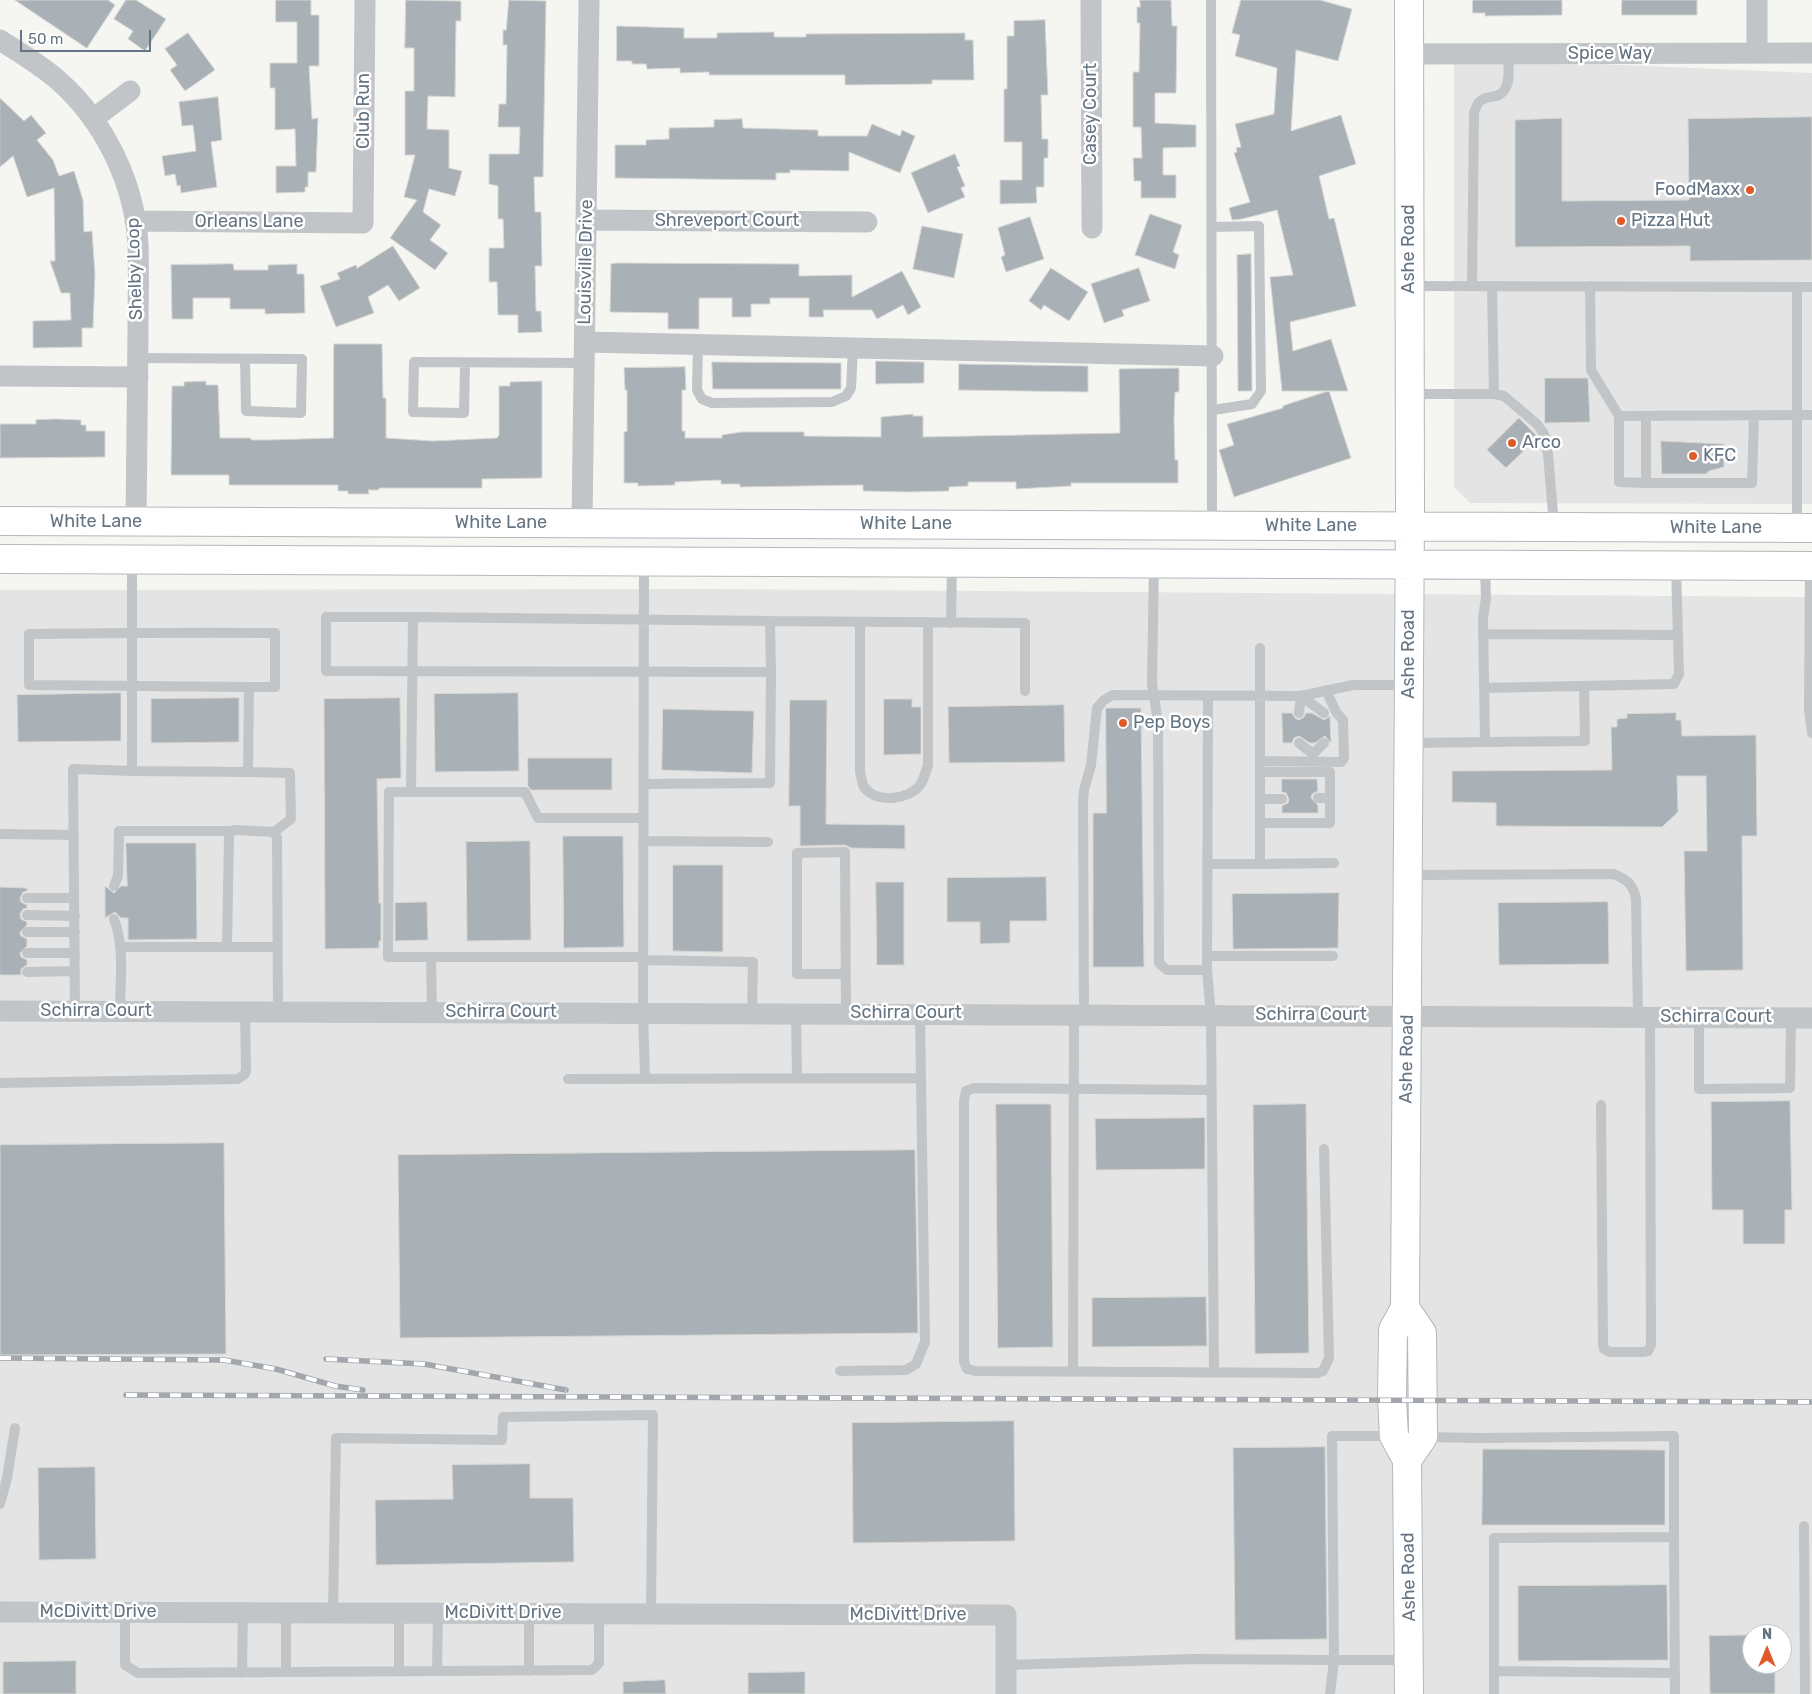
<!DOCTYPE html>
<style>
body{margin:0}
#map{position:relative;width:1812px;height:1694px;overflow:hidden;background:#f5f5f2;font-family:Rubik,sans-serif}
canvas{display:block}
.north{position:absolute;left:1742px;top:1624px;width:50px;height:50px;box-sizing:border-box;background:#fff;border:1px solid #c1c7cd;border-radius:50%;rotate:0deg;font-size:14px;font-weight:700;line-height:20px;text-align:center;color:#657482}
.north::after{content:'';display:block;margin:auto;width:18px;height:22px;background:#de5a29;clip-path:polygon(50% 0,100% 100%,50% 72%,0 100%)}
.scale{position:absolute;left:20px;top:30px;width:131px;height:22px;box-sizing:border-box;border:2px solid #657482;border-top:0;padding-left:6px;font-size:15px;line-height:18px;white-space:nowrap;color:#657482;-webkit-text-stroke:4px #fff;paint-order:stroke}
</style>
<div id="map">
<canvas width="1812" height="1694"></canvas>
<div class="north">N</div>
<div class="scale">50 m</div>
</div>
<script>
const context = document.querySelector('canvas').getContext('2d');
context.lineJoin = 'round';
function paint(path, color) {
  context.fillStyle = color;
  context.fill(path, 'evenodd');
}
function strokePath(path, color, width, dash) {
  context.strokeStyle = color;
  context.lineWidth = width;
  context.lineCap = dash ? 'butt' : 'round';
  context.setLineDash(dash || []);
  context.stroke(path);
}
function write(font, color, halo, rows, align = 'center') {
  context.font = font + ' Rubik,sans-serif';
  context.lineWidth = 5;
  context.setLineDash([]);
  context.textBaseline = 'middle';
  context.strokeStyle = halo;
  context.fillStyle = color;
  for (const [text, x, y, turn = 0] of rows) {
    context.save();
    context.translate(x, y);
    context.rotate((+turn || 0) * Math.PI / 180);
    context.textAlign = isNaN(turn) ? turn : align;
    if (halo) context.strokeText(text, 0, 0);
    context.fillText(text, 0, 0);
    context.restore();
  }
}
paint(new Path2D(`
 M1454 58 1812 73V504L1470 503 1454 487Z
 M704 589 1812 597V1694H0V590ZM1752 1634H1782V1664H1752Z`), '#e3e4e3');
const building = new Path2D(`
 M15 0H108L115 5 87 48Z
 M126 0H136L166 19 145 51 128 39 133 31 114 19Z
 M276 0H311V15H319V66H309L312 119 318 118 316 172H308V187H305V192L276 193V166H296L295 129 275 130V88H270V63H297V22H276Z
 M406 0 461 1V21H456L455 97 428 96 427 129 449 130V168L462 171 455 196 429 189 423 212 441 225 430 240 448 253 435 270 390 238 417 200 404 197 415 155H405V91H414V48H405Z
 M509 0 546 1 543 177H534L535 212H541L542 266H535L536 311H541L542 332 518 333V315H498L497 282H489V248H504L503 219H498V186L489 184V154H519L520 127H498L499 104H506L507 45H503V30H506Z
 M1140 0H1171L1172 26H1177L1176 93H1155V123L1196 125V147L1163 148V175H1176V198H1141V181H1134L1133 158H1142L1141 127H1133V72H1139L1140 23H1137V7H1140Z
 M1241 0H1320L1352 9 1338 61 1296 50 1291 131 1341 115 1356 164 1319 176 1329 219 1334 218 1356 306 1290 322 1293 351 1331 339 1348 391H1282L1270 277 1293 275 1277 210 1242 219 1232 220 1229 208 1250 202 1234 153 1237 152 1236 148 1241 147 1235 124 1274 114 1277 68 1235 56 1240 35 1232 33Z
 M1473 0H1562V15L1485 16V13H1473Z
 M1622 0H1697V15H1622Z
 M1045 20 1048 95H1041L1042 139H1048V158H1044V187H1036L1037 203 1000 204V180H1022V142H1004V89H1007V36H1014V21Z
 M617 26 684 28V38H717V33L774 32V37H806V34L965 33V40H973L974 80H932V84L845 85V75H709V72L680 73V68L647 69 646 64H632V61H617Z
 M188 33 215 70 185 91 170 70 177 65 165 49Z
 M218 97 222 140 211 142 217 187 181 193 180 185 177 186 175 174 165 176 162 156 196 151 193 125 182 126 179 102Z
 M0 98 24 121 31 115 46 133 37 140 53 160 59 176 74 171 83 200 84 232 92 231 95 274 93 328H82V347L33 348V321L71 320 70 293H61L50 261H55L54 188 27 197 13 156 0 167Z
 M1812 117V260L1690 261V246L1515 247V120L1562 118V201L1689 200 1688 119Z
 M742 119 743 128 818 130V136H867L872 124 900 136 902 130 915 136 900 173 849 152V171L790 170V173H776V180L615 178V145H646V140L669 139V128L714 127V120Z
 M955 154 960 166 957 167 965 186 961 188 965 197 928 213 911 173Z
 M1150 214 1182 225 1173 252 1179 255 1175 269 1135 255Z
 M1030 217 1044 259 1006 272 1001 257 1005 255 998 228Z
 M922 226 963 234 954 278 913 269Z
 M393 246 420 288 399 301 388 285 368 297 374 313 336 327 320 286 340 279 337 273 356 265 357 268Z
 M1251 254 1252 391H1238L1237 255Z
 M618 263 799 264V276L852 275V297L902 271 921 307 908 315 903 305 877 319 872 310H823L824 317H809V298H770V304H751V317H732V298H699V329H668V313L610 312 611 264Z
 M233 264 234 270H268V265L297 264V274H304L305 313 265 314V309H230V298H193V319H172L171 265Z
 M1051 268 1088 292 1069 321 1044 305 1041 310 1029 301Z
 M1139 268 1150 301 1122 310 1124 316 1104 323 1091 284Z
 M334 344H382L383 398H386V438L433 441 497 438 499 435V386H510V382L542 381V478L482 479V488H379V490H368L369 494H348V491H338V485H229V475H171L172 386H184V382L206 381V385H218L220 438H251V440H269L333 438Z
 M876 361 924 362V383L876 384Z
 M712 362 841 363V389H713Z
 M959 364 1088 366V392L959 390Z
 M685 367 686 390H682V431H685V438H722V435L741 432H804V436L881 437V417L913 414V416H923V437L1120 433 1119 369 1179 368V392H1175L1174 420 1175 460H1178V483H1071V486L1016 489V482H968V486L949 487V491L907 492 863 491V485L740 487V484H721V480L675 482V485L638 486V483H624V432L627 431V390H625L624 368Z
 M1545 378H1588L1590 422 1545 423Z
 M1329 391 1351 458 1234 497 1219 450 1234 445 1227 424 1283 408V406Z
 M1519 418 1538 437 1506 468 1487 450Z
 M56 419 81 420V425H86V431H105V457L0 458V424H36V420Z
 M1661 441 1724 444V467L1709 471 1706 474H1662Z
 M121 693V741L18 742 17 695Z
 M518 693 519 771 435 772 434 694Z
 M239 698V742L151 743V699Z
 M400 698 401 778 377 779 379 903H381V941H379V948L325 949 324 699Z
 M884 699H912V707H921V754L884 755Z
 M790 700H827L826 824 905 825V849L851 848 845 845 800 846V806H789Z
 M1064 705 1065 762 949 763 948 707Z
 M1106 708H1141L1144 967H1093V813H1106Z
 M663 709 754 711 752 773 662 770Z
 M1282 713H1292L1295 718 1299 720 1304 717 1306 713H1312L1324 720 1330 716 1331 743 1325 736 1315 743H1310L1299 736 1294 738 1292 743H1283Z
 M1676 713V720H1681L1682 736 1756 735 1757 836H1742L1743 970 1686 971 1684 851H1707L1706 776H1677L1678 812 1662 827 1496 826V803L1452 802V771L1612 770 1611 727H1617V719L1627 718V714Z
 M528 758H612V790H531L528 786Z
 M1282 779H1317L1318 791 1312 794 1311 798 1318 805V813H1282V806L1288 803 1289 799 1286 793 1282 792Z
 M563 836H623L624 947 564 948Z
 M530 841 531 940 467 941 466 842Z
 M126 843H196L197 939 128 940V918H121L115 912 105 918V886L114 893 121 886H127Z
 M673 865H723V952L673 951Z
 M1046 877 1047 921H1010V943L980 944V922H947V878Z
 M876 882H904V965H877Z
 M0 887 27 888V891L23 892 20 898 21 902 27 905V908L23 909 20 914 21 919 27 922V925L20 932 21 936 27 939V946L20 953 21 957 27 960V965L21 969V975H0Z
 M1339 893 1338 948 1233 949 1232 894Z
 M427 902 428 940 395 941V903Z
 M1608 902 1609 964 1499 965 1498 903Z
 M1790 1101 1792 1210H1785V1244H1743V1210H1712L1711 1102Z
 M996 1104H1051L1053 1347 998 1348Z
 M1306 1104 1309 1353 1255 1354 1253 1105Z
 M1205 1118V1169L1096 1170 1095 1119Z
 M224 1143 226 1354 0 1355V1145Z
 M915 1150 918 1333 400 1338 398 1155Z
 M1206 1297 1207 1346 1092 1347V1298Z
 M1014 1421 1015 1541 853 1543 852 1423Z
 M1325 1447 1327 1639 1235 1640 1233 1448Z
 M1483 1449 1665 1450V1525H1482Z
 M530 1464V1498H573L574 1562 376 1565 375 1500 453 1499 452 1465Z
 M95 1467 96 1559 39 1560 38 1468Z
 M1667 1585 1668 1660 1518 1661V1586Z
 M1752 1635V1664H1775V1694H1710L1709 1636Z
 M76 1661V1694H3V1662Z
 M805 1672V1694H748V1673Z
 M665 1680 666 1694H623V1682Z`);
paint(building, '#aab1b6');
strokePath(building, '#d7d7d4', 1);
const secondary = new Path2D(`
 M1409 0 1410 511 1405 1308 1393 1330 1392 1399 1394 1436 1407 1460 1409 1694
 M0 521 1812 528
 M0 559 1812 566
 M1405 1308 1422 1333 1423 1437 1407 1460`);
strokePath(secondary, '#b3b8bc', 30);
strokePath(new Path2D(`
 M1211 0 1212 525
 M1212 227 1259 226 1261 391 1252 404 1213 410
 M1410 286 1812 287
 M1472 286 1474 113C1481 88 1496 104 1505 89 1511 80 1508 64 1508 54
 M1492 286 1494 394
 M1590 286 1591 370 1619 416 1812 415
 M698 344 697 390 702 399 712 403 832 402 846 396 851 388 853 348
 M138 358 302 359 301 413 246 411 245 359
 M465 363 464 413 413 412 414 362 585 363
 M1411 394H1494L1504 396 1537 424 1544 434 1548 454 1554 526
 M1619 416V482L1646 483
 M1646 416V483H1752L1754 415
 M1797 527V287
 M132 561C132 631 132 701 132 771L248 772 249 687H275V633C193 632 111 633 29 634V685L249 687
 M644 562 643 1013 645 1079
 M1154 563 1152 684 1158 722 1159 963 1167 970H1207L1211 1015 1214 1373
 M1810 567 1809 709 1812 733
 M770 621 1025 623V691
 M860 622V772C861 776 862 783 864 787 876 804 909 800 920 785 924 780 925 772 928 766V623
 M951 623 952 564
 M1483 634 1678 635
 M1484 688 1674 684 1679 674 1676 566
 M1301 696 1324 713
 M1299 713 1301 696
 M1485 742 1585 741 1584 686
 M1299 743 1313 754V762
 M1410 743 1485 742 1483 618 1486 598 1485 567
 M1313 754 1324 743
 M1261 761 1341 762 1344 758 1343 720 1336 712 1326 690
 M248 772 290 773 291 819 274 832
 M643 784 770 783 771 672
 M411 792 413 617H326V671L771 672 770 621 413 617
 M1318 798H1330
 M1260 799H1282
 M1260 823H1330V772H1260
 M0 834 74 835
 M643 841 768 842
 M1207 864H1260V648
 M1260 864 1334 863
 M1409 875 1613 874C1627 879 1633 884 1636 899L1638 1017
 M114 886 118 876 119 831H231
 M27 898H74
 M27 915 75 916
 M114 919C125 947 120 982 120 1012
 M27 932H75
 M227 946 229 836 231 831 236 830 274 832 277 838 278 1012
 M120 947H278
 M27 953H75
 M1207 956H1333
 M431 957 432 1012
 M643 957H388L389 792H525L538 818H643
 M643 960 753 962 752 1013
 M1207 970 1208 697
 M27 972 75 971
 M846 974H797V853L845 852 846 1013
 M75 1011 73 769 132 771
 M796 1013 797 1078
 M1084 1014 1083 804 1084 790 1091 765 1097 708 1104 700 1113 695 1301 696 1353 685H1407
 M1699 1017V1089L1790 1088 1791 1018
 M568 1079 921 1078
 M0 1083 238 1079 245 1074 246 1070 245 1012
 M1210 1090 974 1088 966 1091 964 1100V1362L967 1369 975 1371 1317 1373 1323 1371 1329 1358 1324 1149
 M1601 1105 1603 1345 1604 1349 1610 1352H1644L1648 1351 1651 1345 1650 1017
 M840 1371 906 1370 916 1364 925 1342 920 1014
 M1073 1371 1074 1014
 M1394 1436H1332L1334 1660H1409
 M1424 1437 1480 1438 1674 1436V1537
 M0 1504 7 1478 15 1428
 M1804 1526 1805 1694
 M125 1612V1665L138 1673 592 1670 599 1663V1614
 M333 1613 336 1438 502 1440 503 1417 653 1415 651 1614
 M399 1613V1671
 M529 1613V1671
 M1006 1665 1194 1659 1334 1660 1330 1694
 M437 1671 438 1613
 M1494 1671 1675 1673
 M286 1672V1613
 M242 1673 243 1613
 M1494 1694V1538L1674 1537 1675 1694`), '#c1c5c8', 10);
strokePath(new Path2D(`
 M1091 0 1092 228
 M1757 0V53
 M0 40C20 53 41 65 59 81 105 122 135 184 138 245 139 274 138 303 138 332 137 395 137 459 136 522
 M1409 54 1812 53
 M93 119 130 91
 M587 220 867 222
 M135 221 363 223 365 0
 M585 342 1213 356
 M0 376 138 377
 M582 523 589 0
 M0 1011 1812 1018
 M0 1612 1006 1615V1694`), '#c1c5c8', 21);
strokePath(secondary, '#fff', 28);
const rail = new Path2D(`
 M0 1358 224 1360 276 1369 335 1386 363 1390
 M326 1359 424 1364 566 1390
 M126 1395 1812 1402`);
strokePath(rail, '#a2a7ad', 5.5);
strokePath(rail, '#fff', 4, [11]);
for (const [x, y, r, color] of [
 [1750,190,5,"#de5a29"],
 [1621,221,5,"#de5a29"],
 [1512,443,5,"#de5a29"],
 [1693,456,5,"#de5a29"],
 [1123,723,5,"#de5a29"]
]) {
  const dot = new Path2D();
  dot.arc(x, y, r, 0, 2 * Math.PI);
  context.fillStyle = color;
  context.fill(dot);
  strokePath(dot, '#fff', 2);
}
write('18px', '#657482', '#fff', [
 ["Spice Way",1610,54],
 ["Club Run",364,111,-90],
 ["Casey Court",1091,114,-90],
 ["Shreveport Court",727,221],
 ["Orleans Lane",249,222],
 ["Ashe Road",1409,249,-90],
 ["Louisville Drive",586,262,-89],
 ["Shelby Loop",135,269,-92],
 ["White Lane",96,522],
 ["White Lane",501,523],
 ["White Lane",906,524],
 ["White Lane",1311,526],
 ["White Lane",1716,528],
 ["Ashe Road",1409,654,-90],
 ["Schirra Court",96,1011],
 ["Schirra Court",501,1012],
 ["Schirra Court",906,1013],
 ["Schirra Court",1311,1015],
 ["Schirra Court",1716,1017],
 ["Ashe Road",1407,1059,-89],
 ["Ashe Road",1409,1577,-91],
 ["McDivitt Drive",98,1612],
 ["McDivitt Drive",503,1613],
 ["McDivitt Drive",908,1615]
]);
write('18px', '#657482', '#fff', [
 ["FoodMaxx",1740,190,"right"],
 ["Pizza Hut",1631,221],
 ["Arco",1522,443],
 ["KFC",1703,456],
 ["Pep Boys",1133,723]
], 'left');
</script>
